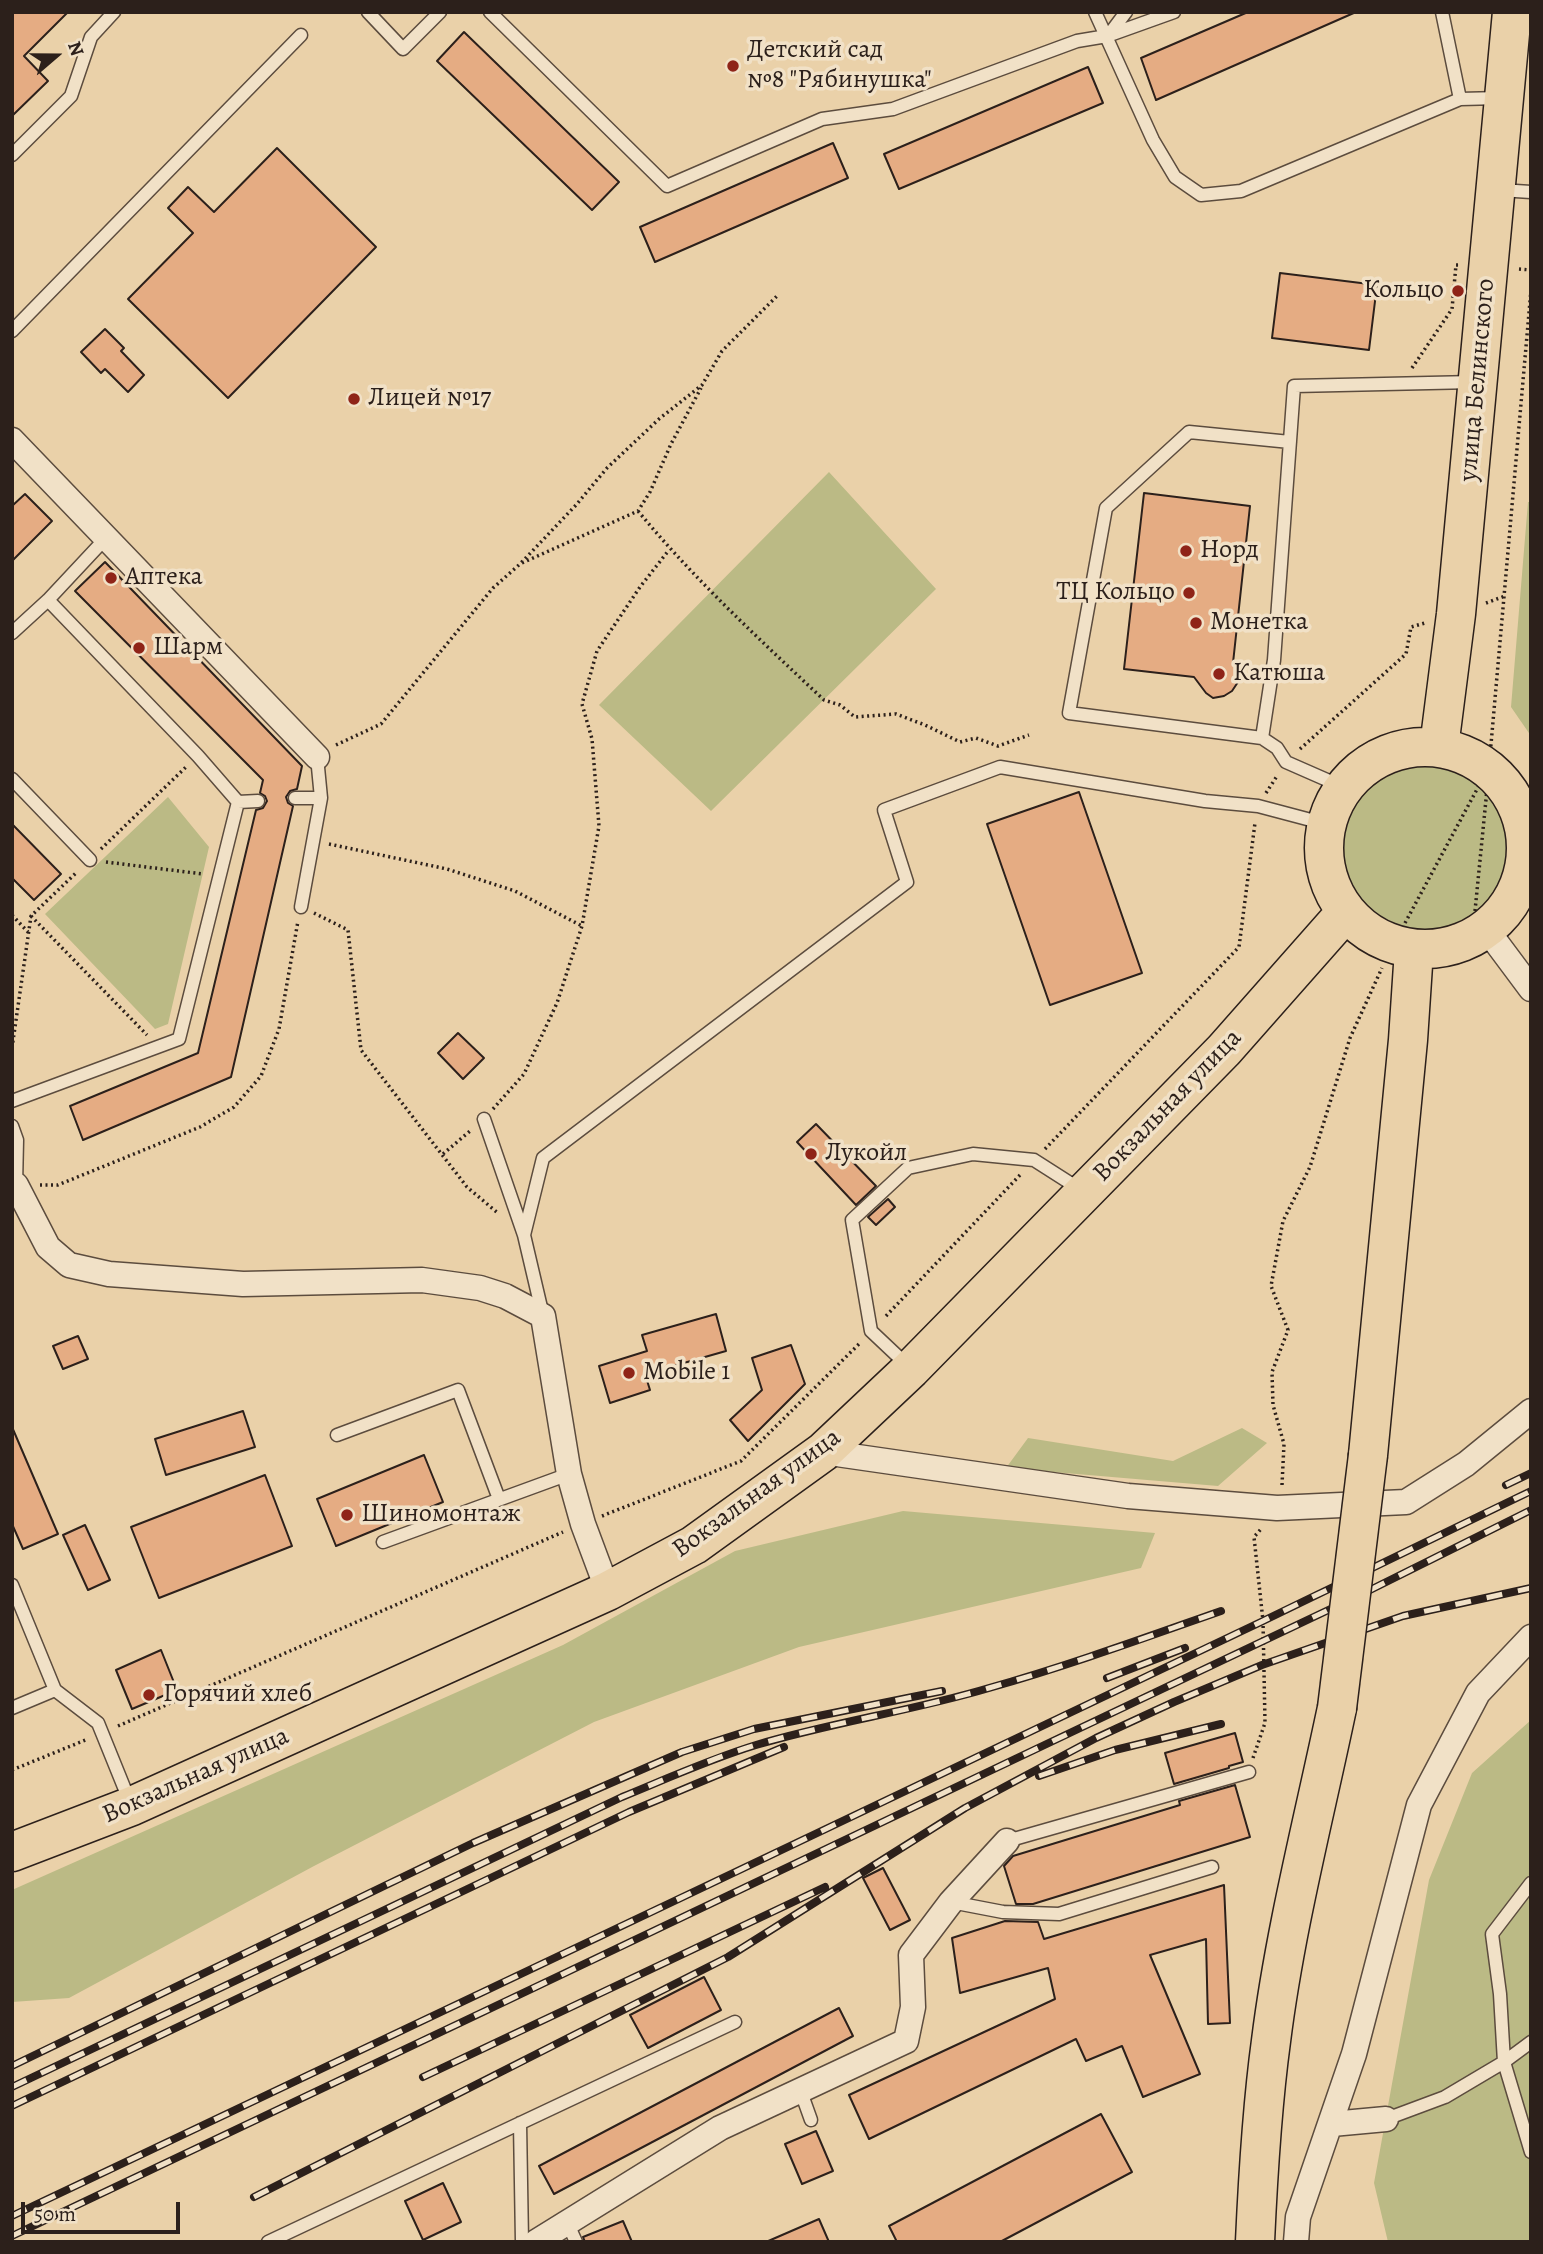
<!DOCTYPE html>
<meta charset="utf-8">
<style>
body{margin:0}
#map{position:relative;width:1543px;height:2254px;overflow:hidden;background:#ead1a9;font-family:Alegreya,serif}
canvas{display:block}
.frame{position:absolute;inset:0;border:14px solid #2c201b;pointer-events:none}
.north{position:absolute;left:21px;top:21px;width:70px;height:70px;-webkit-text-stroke:5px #f1e1c7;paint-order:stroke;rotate:70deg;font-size:19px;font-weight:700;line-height:28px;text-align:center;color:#2c201b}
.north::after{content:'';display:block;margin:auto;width:24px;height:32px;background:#2c201b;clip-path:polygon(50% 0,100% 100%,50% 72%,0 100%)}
.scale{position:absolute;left:21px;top:2202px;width:159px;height:32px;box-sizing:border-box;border:4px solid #2c201b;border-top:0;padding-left:9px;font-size:21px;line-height:24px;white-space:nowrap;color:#2c201b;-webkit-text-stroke:5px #f1e1c7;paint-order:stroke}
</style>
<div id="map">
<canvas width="1543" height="2254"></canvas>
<div class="frame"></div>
<div class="north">N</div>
<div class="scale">50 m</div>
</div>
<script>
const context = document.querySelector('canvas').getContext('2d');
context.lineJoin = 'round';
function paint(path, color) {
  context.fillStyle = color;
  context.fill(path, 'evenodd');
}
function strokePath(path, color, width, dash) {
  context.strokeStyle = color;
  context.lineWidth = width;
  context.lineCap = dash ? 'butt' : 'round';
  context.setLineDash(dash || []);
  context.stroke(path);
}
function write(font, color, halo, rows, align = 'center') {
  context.font = font + ' Alegreya,serif';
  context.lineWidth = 7;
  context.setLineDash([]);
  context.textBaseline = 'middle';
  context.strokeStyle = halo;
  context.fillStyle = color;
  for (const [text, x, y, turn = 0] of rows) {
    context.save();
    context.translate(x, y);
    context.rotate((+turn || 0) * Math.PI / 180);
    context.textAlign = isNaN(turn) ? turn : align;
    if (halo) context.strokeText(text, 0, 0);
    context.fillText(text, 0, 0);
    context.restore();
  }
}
paint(new Path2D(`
 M829 472 936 589 711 811 599 705Z
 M1528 502H1531V736L1511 707Z
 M1340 849a84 84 0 1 1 168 0a84 84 0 1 1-168 0Z
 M168 797 209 847 168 1024 155 1029 45 914Z
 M1242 1428 1267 1443 1218 1486 1006 1468 1028 1438 1173 1461Z
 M903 1511 1155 1533 1141 1568 799 1647 594 1722 314 1866 69 1998 12 2002V1890L563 1645 735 1551Z
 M1531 1720V2242H1388L1374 2183 1429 1880 1472 1773Z`), '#bbba85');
const building = new Path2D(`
 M12 12H68L24 56 48 81 12 116Z
 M1248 12H1356L1156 100 1141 58Z
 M464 32 619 182 592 210 437 61Z
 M1088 67 1103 103 899 189 884 154Z
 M833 143 848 178 655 262 640 227Z
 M277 148 376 247 228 398 128 299 193 233 168 208 188 187 214 212Z
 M1280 273 1377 285 1369 350 1272 338Z
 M105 329 124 348 121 351 144 375 128 392 105 369 101 373 81 352Z
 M1144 493 1250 506 1233 663 1239 673 1238 682 1232 691 1224 696 1213 698 1206 693 1194 677 1124 669Z
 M25 494 52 521 12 561V506Z
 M105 562 302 766 297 789 290 791 286 797 288 803 293 806 231 1077 83 1140 70 1106 198 1053 256 810 263 808 267 801 265 796 260 793 263 780 75 591Z
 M1079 792 1142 973 1050 1005 987 824Z
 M12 824 61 874 34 900 12 878Z
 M458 1033 484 1058 463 1079 438 1053Z
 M816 1124 876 1186 856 1205 797 1142Z
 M888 1199 895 1207 876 1225 868 1217Z
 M716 1314 726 1351 645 1374 650 1390 610 1403 599 1366 647 1351 642 1335Z
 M78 1336 88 1359 63 1369 53 1346Z
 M791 1345 805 1384 748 1441 730 1420 762 1390 752 1358Z
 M243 1411 255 1447 166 1475 155 1439Z
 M12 1427 58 1534 23 1549 12 1524Z
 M424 1455 443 1502 336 1546 317 1499Z
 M265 1475 292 1546 159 1598 131 1527Z
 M85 1525 110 1580 88 1590 63 1535Z
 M161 1650 177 1690 132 1709 116 1670Z
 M1235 1733 1243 1762 1229 1766V1768L1174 1784 1165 1753Z
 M1235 1785 1250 1837 1033 1904H1016L1004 1866 1013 1856 1180 1805 1179 1801Z
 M883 1868 910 1920 890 1930 863 1878Z
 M1224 1885 1230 2023 1208 2024 1206 1939 1150 1955 1200 2074 1143 2097 1122 2046 1086 2061 1076 2039 869 2139 849 2095 1055 1999 1048 1968 960 1993 952 1938 1005 1921 1038 1922 1044 1939Z
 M704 1977 721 2010 648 2048 630 2015Z
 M839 2008 853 2036 554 2194 539 2166Z
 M1101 2114 1132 2172 1000 2242H897L889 2226Z
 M816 2131 833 2171 802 2184 785 2144Z
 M443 2183 461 2222 423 2240 405 2201Z
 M819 2219 829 2242H766Z
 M623 2221 632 2242H585L583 2237Z`);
paint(building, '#e5ac83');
strokePath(building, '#2c201b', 2);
const lane = new Path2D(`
 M368 12 403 49 440 12
 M490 12 667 186 822 119 893 109 1077 41 1107 36 1174 12
 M1095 12 1153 140 1175 177 1201 195 1241 191 1460 99 1500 98
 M1442 12 1460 99
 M1108 36 1126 12
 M12 155 71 96 91 37 114 12
 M1500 190 1531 192
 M12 331 301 35
 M12 633 48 600 105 539
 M1262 738 1069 713 1106 508 1189 432 1290 442
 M12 779 90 860
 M1343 787 1286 762 1277 748 1262 738 1274 660 1294 386 1474 382
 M295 798H321L317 757
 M238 802 258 801
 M301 907 321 798
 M12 1101 179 1039 238 802 198 756 48 600
 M484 1119 524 1235 543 1316
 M12 1126 17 1140 16 1185
 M524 1235 543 1158 907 882 884 810 1000 767 1205 801 1258 806 1326 824
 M907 1365 871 1331 852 1220 908 1168 973 1154 1034 1160 1081 1190
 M337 1435 458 1390 499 1499
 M383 1542 569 1474
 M12 1585 55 1690 98 1723 130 1802
 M12 1708 55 1690
 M1007 1841 1249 1772
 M1531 1883 1492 1934 1500 1994 1504 2062 1531 2152
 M951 1902 1003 1912 1059 1914 1212 1867
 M801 2092 811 2120
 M1386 2119 1445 2097 1504 2062 1531 2042
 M520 2123 522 2242
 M567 2222 576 2242
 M268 2242 735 2022`);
const street = new Path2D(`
 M12 440 317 757
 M1487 930 1531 989
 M16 1185 48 1247 69 1265 109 1274 243 1284 422 1280 480 1288 505 1296 543 1316 569 1474 583 1524 608 1591
 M823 1452 1128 1496 1277 1508 1406 1502 1466 1464 1531 1411
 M1332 2124 1386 2119
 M536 2242 720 2128 906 2041 913 2007 911 1955 951 1902 1007 1841
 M1296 2242 1298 2217 1354 2054 1419 1805 1478 1693 1531 1637`);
const secondary = new Path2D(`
 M1526 865 1531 867`);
const primary = new Path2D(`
 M1439 747 1456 614 1512 12
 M1324 848a101 101 0 1 1 202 0a101 101 0 1 1-202 0Z
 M1368 1455 1408 1040 1414 950
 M12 1852 132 1806 371 1698 608 1591 694 1545 823 1452 911 1369 1224 1050 1345 913
 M1255 2242C1258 2175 1262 2107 1271 2041 1285 1929 1314 1818 1337 1708`);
strokePath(lane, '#5c4c3e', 15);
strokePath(street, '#5c4c3e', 27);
strokePath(secondary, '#2c201b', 38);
strokePath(primary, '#2c201b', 41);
strokePath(new Path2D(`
 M1519 269 1531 270
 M1412 368 1452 309 1456 265H1459
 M638 511C694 579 759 639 824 700L840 705 855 717 896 714 925 725 960 742 976 738 998 746 1029 735
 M522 563 638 511 650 492 671 444 701 388
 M1486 603 1505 596
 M336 745 381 724 493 588 520 564 576 505 607 468 659 419 702 385 722 351 777 296
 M1300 749 1406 654 1411 627 1425 623
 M1266 793 1277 776
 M329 844 447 869 515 891 582 926
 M101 849 186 767
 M106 862 203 874
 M1475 911 1489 769
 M314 913 348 930 361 1050 467 1187 499 1214
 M12 915 28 932
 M31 916 147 1035
 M1405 923 1489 767 1531 290
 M12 1048 31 916 77 872
 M493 1109 524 1074 557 1003 582 926 599 826 592 739 582 704 597 651 640 587 669 550
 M1045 1149 1239 947 1255 823
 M443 1154 470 1131
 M40 1185H58L200 1127 234 1107 261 1076 279 1029 298 921
 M886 1316 1020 1175
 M1282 1485 1284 1444 1273 1405 1272 1372 1288 1330 1271 1286 1283 1221 1310 1167 1350 1038 1382 968
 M602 1516 741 1461 861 1342
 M118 1726 563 1532
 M1253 1758 1265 1723 1263 1621 1254 1537 1261 1529
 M12 1770 88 1739`), '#2c201b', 3.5, [2, 3.5]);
strokePath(lane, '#f1e1c7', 12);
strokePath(street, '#f1e1c7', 24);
strokePath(secondary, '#f1e1c7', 35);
strokePath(primary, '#ead1a9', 38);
const rail = new Path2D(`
 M1506 1485 1531 1473
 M1107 1678 1185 1648
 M1039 1776 1115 1750 1221 1724
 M12 2066 473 1843 682 1752 754 1729 942 1691
 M423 2077 825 1887
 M12 2087 622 1797C666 1779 710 1759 756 1745 833 1722 912 1711 989 1688 1067 1666 1144 1638 1221 1611
 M12 2106 629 1812 784 1747
 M254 2197 728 1957 965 1808 1096 1738 1174 1702 1262 1665 1403 1616 1531 1588
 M12 2216 1263 1621 1531 1491
 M12 2236 1362 1594 1531 1510`);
strokePath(rail, '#2c201b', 8);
strokePath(rail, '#f1e1c7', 5, [16]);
const primaryBridge = new Path2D(`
 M1337 1708 1368 1455`);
strokePath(primaryBridge, '#2c201b', 41, []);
strokePath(primaryBridge, '#ead1a9', 38);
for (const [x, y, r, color] of [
 [733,66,7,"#8f2418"],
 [1458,291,7,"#8f2418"],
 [354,399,7,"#8f2418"],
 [1186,551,7,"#8f2418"],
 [111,578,7,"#8f2418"],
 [1189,593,7,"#8f2418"],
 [1196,623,7,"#8f2418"],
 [139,648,7,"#8f2418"],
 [1219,674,7,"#8f2418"],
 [811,1154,7,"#8f2418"],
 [629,1373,7,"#8f2418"],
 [347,1515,7,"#8f2418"],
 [149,1695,7,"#8f2418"]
]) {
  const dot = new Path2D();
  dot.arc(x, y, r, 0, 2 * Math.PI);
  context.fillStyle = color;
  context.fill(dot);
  strokePath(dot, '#f1e1c7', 2.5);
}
write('26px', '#2c201b', '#f1e1c7', [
 ["Детский сад",747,51],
 ["№8 \"Рябинушка\"",747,81],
 ["Кольцо",1444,291,"right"],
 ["Лицей №17",368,399],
 ["Норд",1200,551],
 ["Аптека",125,578],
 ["ТЦ Кольцо",1175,593,"right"],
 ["Монетка",1210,623],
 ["Шарм",153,648],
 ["Катюша",1233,674],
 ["Лукойл",825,1154],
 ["Mobile 1",643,1373],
 ["Шиномонтаж",361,1515],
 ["Горячий хлеб",163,1695]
], 'left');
write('26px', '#2c201b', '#f1e1c7', [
 ["улица Белинского",1478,380,-85],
 ["Вокзальная улица",1168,1106,-46],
 ["Вокзальная улица",757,1494,-36],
 ["Вокзальная улица",196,1776,-24]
]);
</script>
